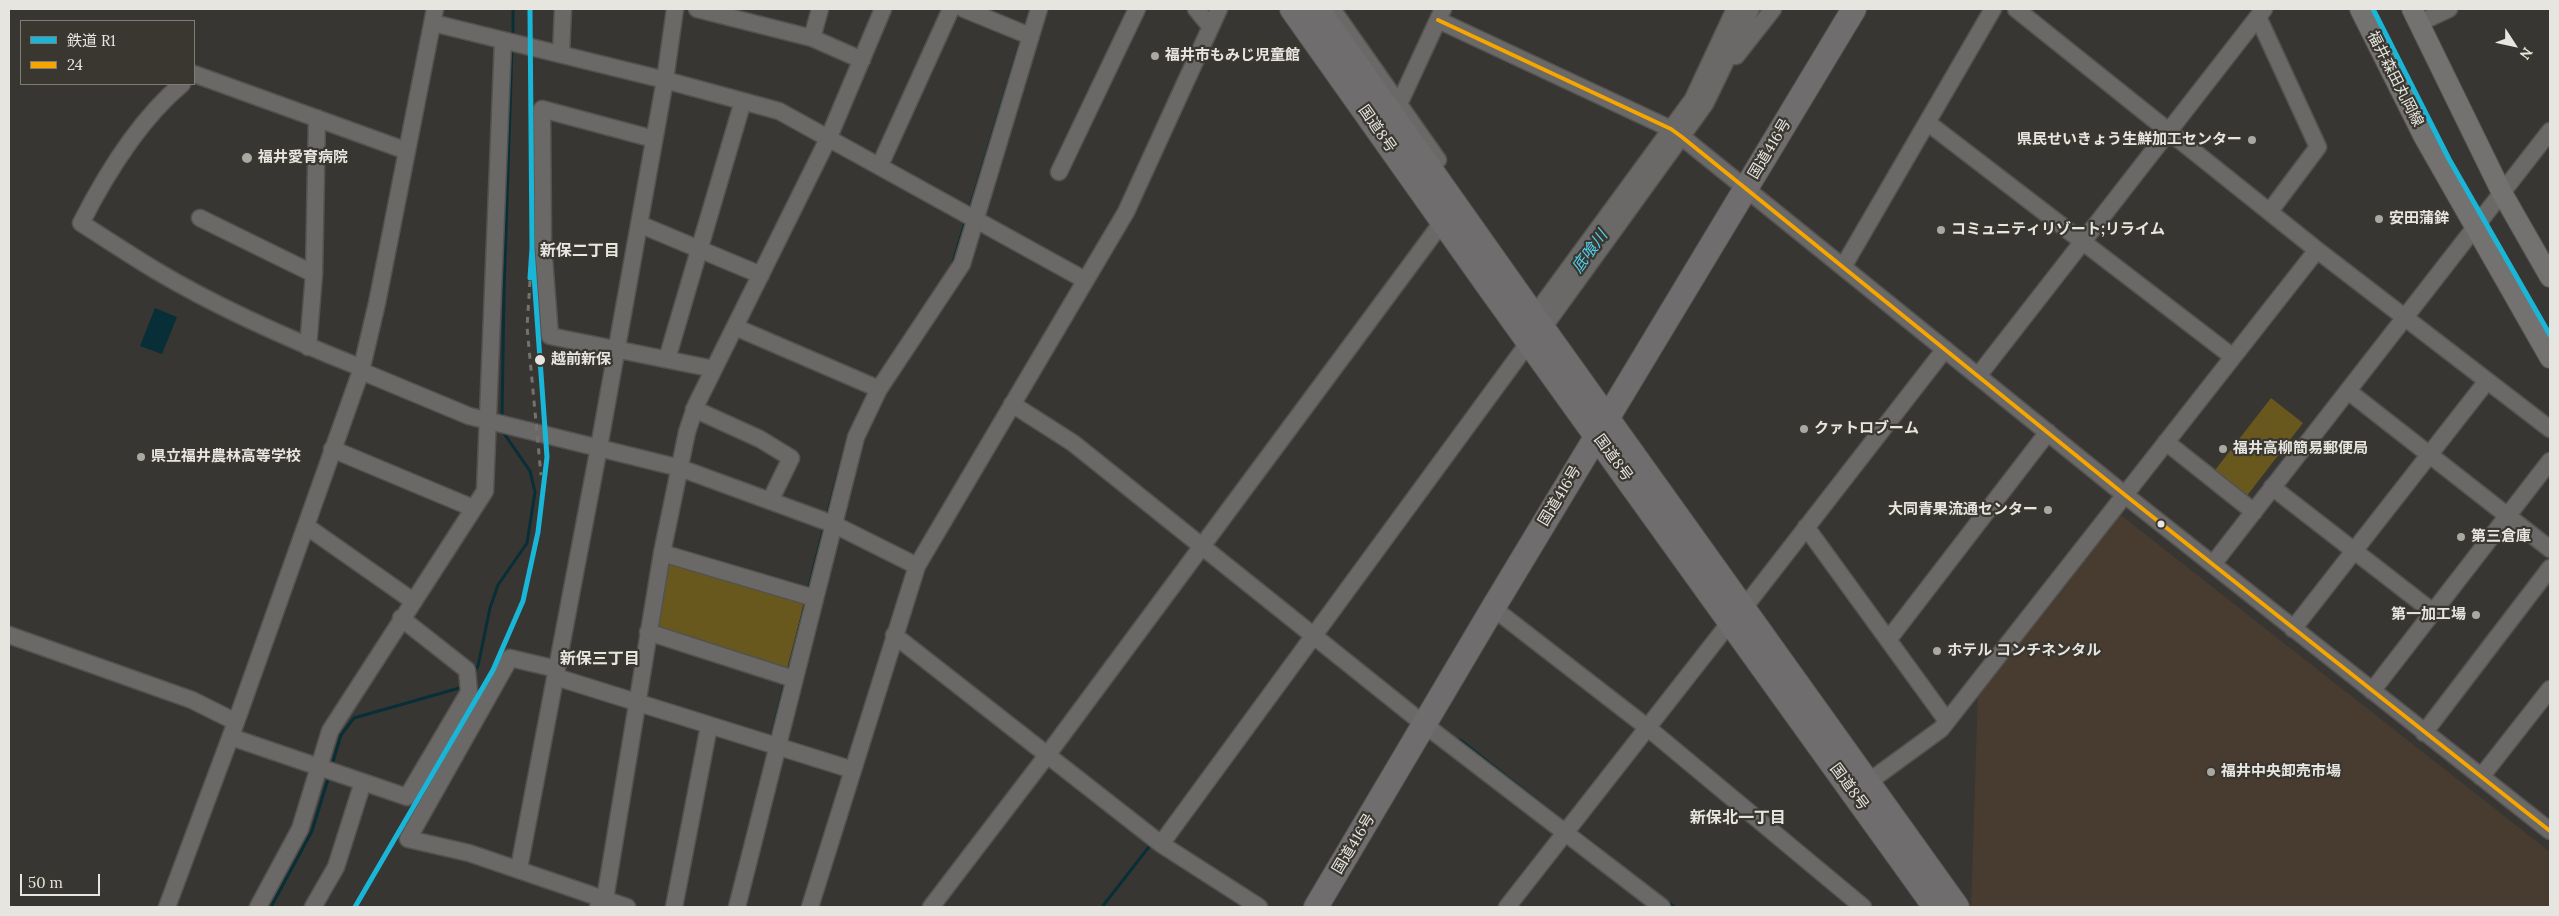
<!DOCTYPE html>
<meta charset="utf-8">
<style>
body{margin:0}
#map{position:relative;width:2559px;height:916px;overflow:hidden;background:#383632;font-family:Lora,"Noto Sans JP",serif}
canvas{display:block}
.frame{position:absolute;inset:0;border:10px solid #e6e5e0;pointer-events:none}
.legend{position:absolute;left:20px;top:20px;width:175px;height:65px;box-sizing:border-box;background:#3a3730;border:1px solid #7f7d76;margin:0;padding:6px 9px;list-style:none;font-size:15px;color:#e6e5e0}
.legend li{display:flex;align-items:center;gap:10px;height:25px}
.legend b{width:25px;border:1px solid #7f7d76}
.north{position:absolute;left:2489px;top:20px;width:50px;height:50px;-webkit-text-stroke:4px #3a3730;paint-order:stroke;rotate:125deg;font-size:14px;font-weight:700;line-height:20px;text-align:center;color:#e6e5e0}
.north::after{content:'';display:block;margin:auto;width:18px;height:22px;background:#e6e5e0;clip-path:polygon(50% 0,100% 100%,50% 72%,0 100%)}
.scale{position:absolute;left:20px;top:874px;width:80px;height:22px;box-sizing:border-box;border:2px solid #e6e5e0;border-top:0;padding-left:6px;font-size:15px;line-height:18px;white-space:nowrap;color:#e6e5e0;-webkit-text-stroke:4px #3a3730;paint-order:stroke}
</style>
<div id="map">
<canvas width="2559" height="916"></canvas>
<div class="frame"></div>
<ul class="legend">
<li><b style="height:6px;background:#1ab6d8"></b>鉄道 R1</li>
<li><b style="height:6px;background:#f7a600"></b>24</li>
</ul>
<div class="north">N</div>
<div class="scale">50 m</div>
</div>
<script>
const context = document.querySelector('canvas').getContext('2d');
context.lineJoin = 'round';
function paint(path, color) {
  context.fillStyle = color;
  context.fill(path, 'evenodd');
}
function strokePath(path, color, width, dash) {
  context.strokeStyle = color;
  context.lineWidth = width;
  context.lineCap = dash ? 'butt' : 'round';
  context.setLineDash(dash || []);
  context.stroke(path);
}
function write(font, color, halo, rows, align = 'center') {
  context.font = font + ' Lora,"Noto Sans JP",serif';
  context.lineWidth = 4.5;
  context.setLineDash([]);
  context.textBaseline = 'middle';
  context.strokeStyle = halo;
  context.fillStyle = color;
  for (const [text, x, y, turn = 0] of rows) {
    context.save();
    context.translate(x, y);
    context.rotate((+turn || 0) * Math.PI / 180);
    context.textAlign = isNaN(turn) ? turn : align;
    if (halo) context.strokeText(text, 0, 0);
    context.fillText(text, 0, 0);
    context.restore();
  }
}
paint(new Path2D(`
 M2115 516H2122L2550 852V907H1971L1978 691Z`), '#483b2f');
paint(new Path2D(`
 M2271 398 2303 423 2246 497 2212 474Z
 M661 555 805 596 788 672 648 632Z`), '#69581d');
paint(new Path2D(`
 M155 308 177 317 162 354 140 346Z`), '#082f37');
strokePath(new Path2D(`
 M513 37V9
 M969 211 1022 37
 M953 263 966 219
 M502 417 504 291 512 48
 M827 516 849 433
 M808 591 824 527
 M788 671 806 602
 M473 675 478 666 490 608 498 585 527 543 535 492 530 471 503 432
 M771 739 785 682
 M1460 740 1559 818
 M332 765 341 735 354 718 463 687
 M1574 829 1601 850
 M1667 901 1674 907
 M271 907 312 831 329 776
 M1102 907 1152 843`), '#082f37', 3);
const minor = new Path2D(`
 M697 9 812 38 862 60
 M964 9 1030 36
 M1196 9 1210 26
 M1332 9 1438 160
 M2016 9 2317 250 2550 429
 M2258 17 2318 147 2270 211
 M1438 20 1671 129 1682 137 2125 495 2550 831
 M433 23 665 80 779 111 1085 280
 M2419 23 2449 9
 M812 38 820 9
 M561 54 563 9
 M1736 56 1773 9
 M194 74 407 151
 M182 84C140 119 106 174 81 223 106 239 130 255 155 270 220 309 291 340 362 368
 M1399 104 1443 9
 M1928 123 2233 357
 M654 139 542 109 543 245 550 336 714 369
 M880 165 951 9
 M1059 172 1137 9
 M200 218 314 274
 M639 224 761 275
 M1843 267 1993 9
 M1534 316 1693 99 1735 9
 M735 327 879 389
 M1543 328 1705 104 1751 9
 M308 347 314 274 317 118
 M667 359 743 101
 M361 371 469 416 680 468 833 524 917 566
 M1978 376 2264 9
 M2348 391 2550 549
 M1012 404 1073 443 1425 725 1662 907
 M694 409 760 439 791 458 770 501
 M2166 442 2254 512
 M332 449 473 508
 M2272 487 2433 612
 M306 526 413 601
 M1806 527 1947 721
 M662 553 814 598
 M2213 564 2550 131
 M1493 608 1648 728 1863 907
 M1743 609 1945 349
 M2293 629 2487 381
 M648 632 794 679
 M9 635 192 700 236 722
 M894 635 1161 844 1259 907
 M1888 640 2048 432
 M557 669 510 658 408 839 469 853 627 907
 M556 677 853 770
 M2372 691 2550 461
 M2424 733 2550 568
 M231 737 407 797 469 692 467 670 401 618
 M2481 777 2550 689
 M1867 783 1941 729 2317 250
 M1161 844 1529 342
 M519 868 599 447 665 80 675 9
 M167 907 236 722 361 371 377 303 435 9
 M258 907 300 829 330 731 485 491 503 40
 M313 907 336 867 363 782
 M598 907 605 899 662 553 687 432 696 405 829 137 883 9
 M674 907 709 726
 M737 907 856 437 879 389 962 264 1039 9
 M810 907 917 566 1126 212 1219 9
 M931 907 1048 754 1443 221
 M1507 907 1731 621`);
const major = new Path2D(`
 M2360 9 2424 137 2550 358
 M2412 9 2502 193 2550 277`);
const highway = new Path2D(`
 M1292 9 1489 287 1935 907
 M1317 9 1534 316 1957 907
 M1316 907 1493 608 1854 9`);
strokePath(minor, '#53524f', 19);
strokePath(major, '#53524f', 22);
strokePath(highway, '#53524f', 26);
strokePath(minor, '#6a6968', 16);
strokePath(major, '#747270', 20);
strokePath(highway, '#6f6d6d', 24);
strokePath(new Path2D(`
 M530 9 532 254
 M530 281 527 327 541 475
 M355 907 493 670 523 601 538 532 547 457 532 248`), '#74726f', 3, [6, 6]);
strokePath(new Path2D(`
 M1438 20 1671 129 1682 137 2125 495 2550 831`), '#f7a600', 4);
strokePath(new Path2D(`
 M2373 9 2449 159 2550 335
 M530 278 532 248 530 9
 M355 907 493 670 523 601 538 532 547 457 532 248`), '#1ab6d8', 5);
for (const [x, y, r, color] of [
 [1155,56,5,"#a9a8a3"],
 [2252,140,5,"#a9a8a3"],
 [247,158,6,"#a9a8a3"],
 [2379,219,5,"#a9a8a3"],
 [1941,230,5,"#a9a8a3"],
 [540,360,6,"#e6e5e0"],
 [1804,429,5,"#a9a8a3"],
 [2223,449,5,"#a9a8a3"],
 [141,457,5,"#a9a8a3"],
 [2048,510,5,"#a9a8a3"],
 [2161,524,4.5,"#e6e5e0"],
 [2461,537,5,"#a9a8a3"],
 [2476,615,5,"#a9a8a3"],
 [1937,651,5,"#a9a8a3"],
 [2211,772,5,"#a9a8a3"]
]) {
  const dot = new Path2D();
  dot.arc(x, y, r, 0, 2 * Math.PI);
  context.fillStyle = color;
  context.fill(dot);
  strokePath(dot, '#3a3730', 2);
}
write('bold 15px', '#e6e5e0', '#3a3730', [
 ["福井市もみじ児童館",1165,56],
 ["県民せいきょう生鮮加工センター",2242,140,"right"],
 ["福井愛育病院",258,158],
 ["安田蒲鉾",2389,219],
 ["コミュニティリゾート;リライム",1951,230],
 ["クァトロブーム",1814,429],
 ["福井高柳簡易郵便局",2233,449],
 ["県立福井農林高等学校",151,457],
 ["大同青果流通センター",2038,510,"right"],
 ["第三倉庫",2471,537],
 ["第一加工場",2466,615,"right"],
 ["ホテル コンチネンタル",1947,651],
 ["福井中央卸売市場",2221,772]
], 'left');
write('15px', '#e6e5e0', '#3a3730', [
 ["福井森田丸岡線",2395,79,63],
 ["国道8号",1377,129,55],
 ["国道416号",1770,149,-59],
 ["国道8号",1613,458,54],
 ["国道416号",1560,496,-59],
 ["国道8号",1849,787,54],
 ["国道416号",1354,844,-59]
]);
write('bold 15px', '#e6e5e0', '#3a3730', [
 ["越前新保",551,360]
], 'left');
write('bold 16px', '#e6e5e0', '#3a3730', [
 ["新保二丁目",580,251],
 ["新保三丁目",600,659],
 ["新保北一丁目",1738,818]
]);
write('italic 16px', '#50d1f0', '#3a3730', [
 ["底喰川",1590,252,-54]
]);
</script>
